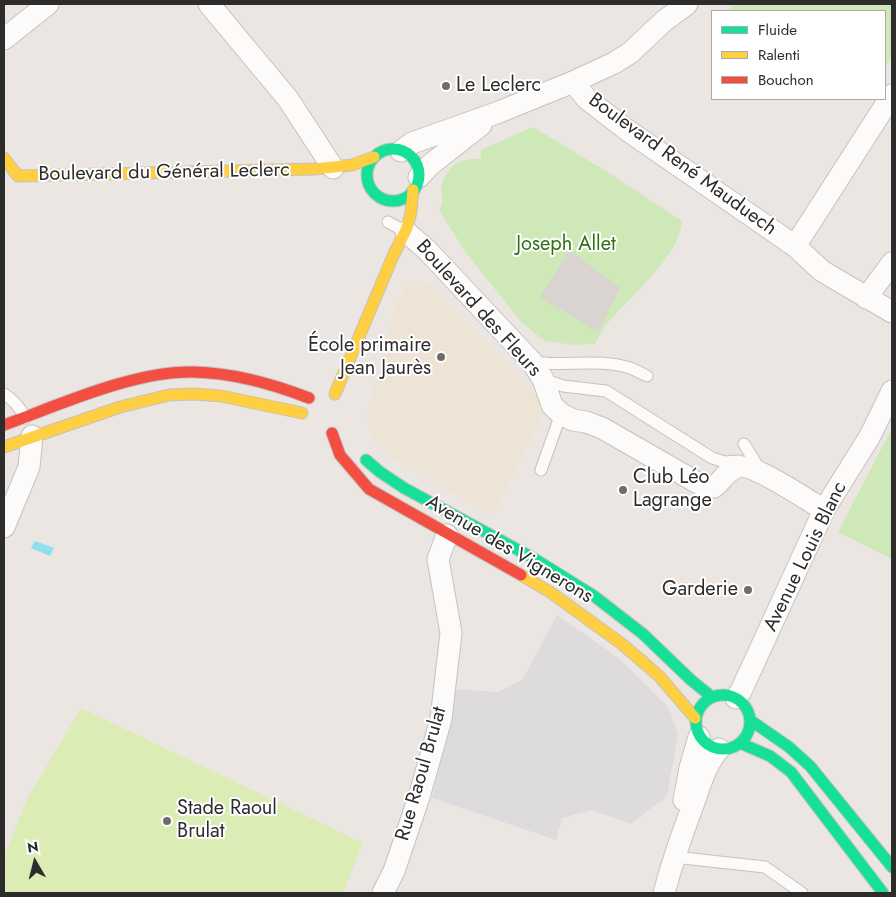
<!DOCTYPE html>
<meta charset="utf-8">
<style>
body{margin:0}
#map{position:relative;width:896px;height:897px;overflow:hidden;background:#ebe6e1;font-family:Jost,sans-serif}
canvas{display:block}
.frame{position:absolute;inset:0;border:5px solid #2c2c2c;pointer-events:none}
.legend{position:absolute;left:711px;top:10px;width:175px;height:90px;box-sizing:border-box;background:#fff;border:1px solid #ababab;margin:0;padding:6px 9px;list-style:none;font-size:15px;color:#2c2c2c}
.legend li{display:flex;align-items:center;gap:10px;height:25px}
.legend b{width:25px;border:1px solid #ababab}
.north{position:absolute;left:10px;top:837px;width:50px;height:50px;-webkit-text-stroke:4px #fff;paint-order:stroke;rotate:352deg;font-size:14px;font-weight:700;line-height:20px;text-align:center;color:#2c2c2c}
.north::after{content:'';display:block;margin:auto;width:18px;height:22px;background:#2c2c2c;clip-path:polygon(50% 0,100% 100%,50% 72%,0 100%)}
</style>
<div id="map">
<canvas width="896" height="897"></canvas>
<div class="frame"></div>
<ul class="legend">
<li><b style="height:6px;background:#16e098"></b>Fluide</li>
<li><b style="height:6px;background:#ffcf43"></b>Ralenti</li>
<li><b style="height:6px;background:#f24e42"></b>Bouchon</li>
</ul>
<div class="north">N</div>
</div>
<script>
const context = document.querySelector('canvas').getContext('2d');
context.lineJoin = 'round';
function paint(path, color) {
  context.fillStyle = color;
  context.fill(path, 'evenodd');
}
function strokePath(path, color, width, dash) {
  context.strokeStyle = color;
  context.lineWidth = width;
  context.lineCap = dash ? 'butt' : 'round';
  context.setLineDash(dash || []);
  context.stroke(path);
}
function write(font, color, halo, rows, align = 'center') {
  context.font = font + ' Jost,sans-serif';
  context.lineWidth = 4;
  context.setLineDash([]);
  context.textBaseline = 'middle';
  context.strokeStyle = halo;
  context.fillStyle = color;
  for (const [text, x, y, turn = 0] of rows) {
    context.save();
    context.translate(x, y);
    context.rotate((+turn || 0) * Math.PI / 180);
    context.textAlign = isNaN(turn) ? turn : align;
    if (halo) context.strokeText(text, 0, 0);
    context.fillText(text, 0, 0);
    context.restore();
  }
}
paint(new Path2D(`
 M557 615 620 659 669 708 678 734 667 796 631 824 592 810 562 818 556 840 432 798 453 689 498 692 523 679Z`), '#dedbdd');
paint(new Path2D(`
 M410 282H423L433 287 547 407 493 516 392 457 377 443 368 427 367 412 395 307Z`), '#eee4d5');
paint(new Path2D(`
 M735 4H892V56L885 68V11H727Z
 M533 127 606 171 682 221C680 255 634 293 612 318 605 325 600 335 595 344L574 345 545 341 521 322 466 253 439 210C439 208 441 206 442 204 443 199 441 193 441 188 445 167 460 157 481 159V150Z
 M892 428V559L838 532Z`), '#cfe8b8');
paint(new Path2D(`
 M81 708 363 843 343 893H4V857L27 799Z`), '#dcecb5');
paint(new Path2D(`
 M569 250 620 288 598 332 540 297Z`), '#d9d4d0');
paint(new Path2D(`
 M35 541 54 548 50 556 31 548Z`), '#90dff1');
const lane = new Path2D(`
 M388 222 406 232
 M532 362C563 367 599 358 630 368 636 370 642 374 647 376
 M543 379 563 386 606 391 712 458 725 462 738 461
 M4 394C14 400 20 407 25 418
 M744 444 760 470
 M541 470 561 414
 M674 857 765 867 802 893`);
const street = new Path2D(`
 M209 4 288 99 333 168
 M4 39 48 4
 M573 82 587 99 627 130 795 246 822 271 892 312
 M401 151 412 143 499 112 573 82 614 63 630 53 664 21 687 4
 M419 177 430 165 481 125
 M406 232 426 249 532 362 543 379 552 405 561 414 573 420 586 422 602 428 703 486 714 487C722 481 727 470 738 467 753 463 809 501 824 510
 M795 246 892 95
 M866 298 892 263
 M4 527 29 467 32 436
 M736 698 741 691 824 510 870 436 892 391
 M684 800 690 768 699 737
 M383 893 394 871 419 797 441 719 451 633 438 559 447 535
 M664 893C672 863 682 834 693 805 700 786 705 765 719 749`);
const fast = new Path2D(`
 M367 175a26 26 0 1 1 52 0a26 26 0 1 1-52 0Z
 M366 460 380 472 404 488 533 558 594 596 643 634 691 680 712 697
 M696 722a27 27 0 1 1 54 0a27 27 0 1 1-54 0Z
 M750 720 789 747 810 766 892 867
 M740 743 770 756 791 772 883 893`);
const slow = new Path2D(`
 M4 158 18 176 314 169 352 165 374 157
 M335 394 393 256 407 228 411 212 413 190
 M4 447 120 407 169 395 194 394 221 396 302 413
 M521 575 550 592 622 644 659 676 695 718`);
const jam = new Path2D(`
 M4 425C59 405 136 370 194 372 233 373 273 384 309 398
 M332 433 340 455 369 489 521 575`);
strokePath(lane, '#c4c2c3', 13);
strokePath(street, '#c4c2c3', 23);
strokePath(fast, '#c4c2c3', 13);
strokePath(slow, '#c4c2c3', 13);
strokePath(jam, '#c4c2c3', 13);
strokePath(lane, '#fcfbfa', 11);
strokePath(street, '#fcfbfa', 21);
strokePath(fast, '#16e098', 11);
strokePath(slow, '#ffcf43', 11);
strokePath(jam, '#f24e42', 11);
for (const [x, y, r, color] of [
 [446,86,5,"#6f6d6b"],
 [441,357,5,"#6f6d6b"],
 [623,490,5,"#6f6d6b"],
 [748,590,5,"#6f6d6b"],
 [167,821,5,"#6f6d6b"]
]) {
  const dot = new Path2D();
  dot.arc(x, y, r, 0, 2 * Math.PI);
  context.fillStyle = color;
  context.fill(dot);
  strokePath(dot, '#fff', 2);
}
write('20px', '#2c2c2c', '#fff', [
 ["Le Leclerc",456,86],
 ["École primaire",431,346,"right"],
 ["Jean Jaurès",431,369,"right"],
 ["Club Léo",633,478],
 ["Lagrange",633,501],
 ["Garderie",738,590,"right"],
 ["Stade Raoul",177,809],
 ["Brulat",177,832]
], 'left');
write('20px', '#2c2c2c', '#fff', [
 ["Boulevard René Mauduech",682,165,36],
 ["Boulevard du Général Leclerc",164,173,-1],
 ["Boulevard des Fleurs",478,309,48],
 ["Avenue des Vignerons",509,550,31],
 ["Avenue Louis Blanc",806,557,-64],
 ["Rue Raoul Brulat",422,774,-74]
]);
write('20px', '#2e7015', '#fff', [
 ["Joseph Allet",566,245]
]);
</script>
